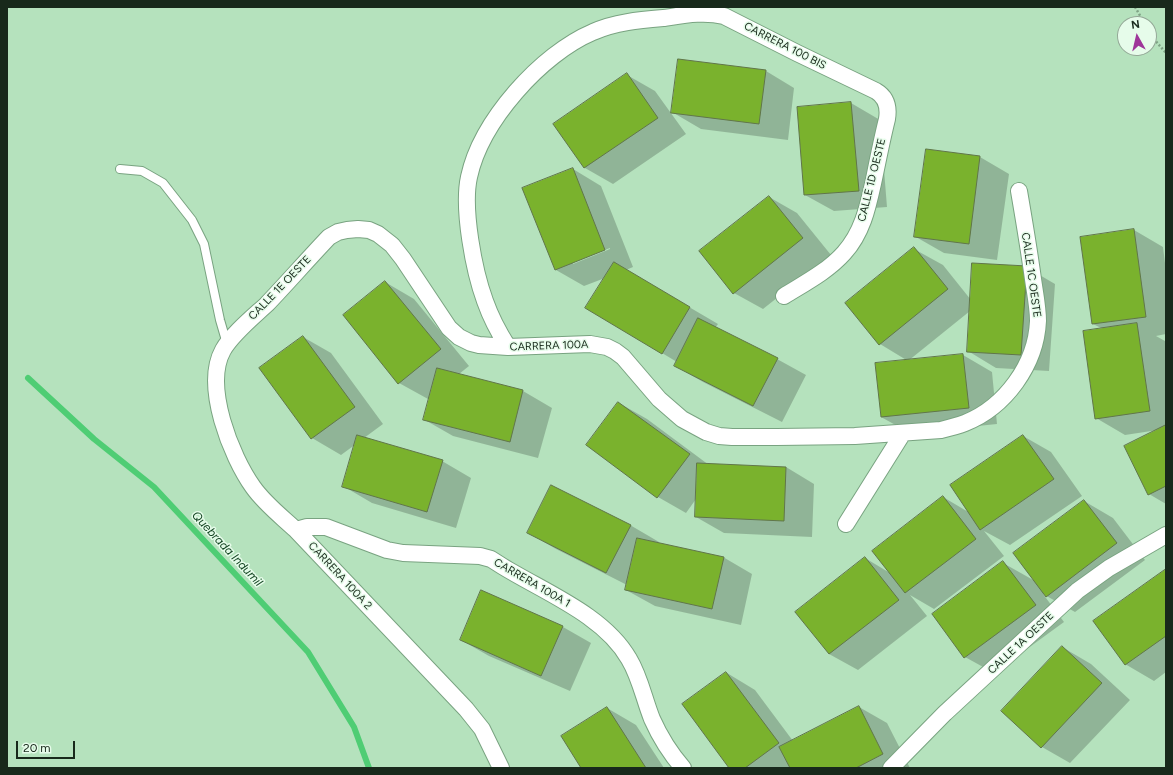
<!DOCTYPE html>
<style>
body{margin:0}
#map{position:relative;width:1173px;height:775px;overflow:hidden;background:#b5e2bd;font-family:Figtree,sans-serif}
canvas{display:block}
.frame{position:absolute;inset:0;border:8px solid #18291b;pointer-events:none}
.north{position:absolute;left:1117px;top:16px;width:40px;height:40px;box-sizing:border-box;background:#e6fcea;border:1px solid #94a897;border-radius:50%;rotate:352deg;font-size:11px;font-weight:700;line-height:16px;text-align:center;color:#18291b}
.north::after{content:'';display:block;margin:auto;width:14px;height:18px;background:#9e3699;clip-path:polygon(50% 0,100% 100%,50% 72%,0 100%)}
.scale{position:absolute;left:16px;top:741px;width:59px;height:18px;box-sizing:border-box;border:2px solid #18291b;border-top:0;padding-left:5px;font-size:12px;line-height:14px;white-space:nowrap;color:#18291b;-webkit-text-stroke:3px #e6fcea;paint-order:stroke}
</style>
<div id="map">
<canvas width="1173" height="775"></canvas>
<div class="frame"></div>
<div class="north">N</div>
<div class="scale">20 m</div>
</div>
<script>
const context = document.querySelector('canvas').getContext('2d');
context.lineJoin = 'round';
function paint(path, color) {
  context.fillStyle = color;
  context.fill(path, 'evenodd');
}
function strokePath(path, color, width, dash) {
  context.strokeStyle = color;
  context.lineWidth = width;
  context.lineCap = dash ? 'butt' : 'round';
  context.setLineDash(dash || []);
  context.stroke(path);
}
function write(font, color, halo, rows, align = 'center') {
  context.font = font + ' Figtree,sans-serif';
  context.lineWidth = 3;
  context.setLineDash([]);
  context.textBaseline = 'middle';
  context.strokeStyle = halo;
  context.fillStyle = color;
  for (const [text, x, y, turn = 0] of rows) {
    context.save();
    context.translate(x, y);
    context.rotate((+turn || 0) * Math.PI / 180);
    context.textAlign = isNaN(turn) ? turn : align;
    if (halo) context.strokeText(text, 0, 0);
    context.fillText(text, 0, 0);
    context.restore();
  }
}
paint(new Path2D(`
 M766 71 794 88 788 140 701 129 672 112Z
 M627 75 655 91 686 134 613 184 585 168 555 124Z
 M851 103 880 120 887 207 834 211 805 195 798 108Z
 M927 150 980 157 1009 174 997 260 944 253 916 237Z
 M573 169 601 186 633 267 626 270 718 324 715 328 777 359 806 375 782 422 703 382 675 366 677 362 662 353 605 278 584 286 556 270ZM610 248V249L573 264V262Z
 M769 197 797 213 831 255 763 309 734 293Z
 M1134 230 1163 247 1166 271V334L1156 336 1165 341 1166 348V504L1149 494 1158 430 1125 435 1096 418 1103 329 1093 324Z
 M914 249 943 265 971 300 1026 267 1055 284 1049 371 996 368 968 351 970 311 908 361 880 344Z
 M385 282 414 299 469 366 459 374 523 391 552 408 538 458 453 436 425 420 431 397 428 399 399 383Z
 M303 337 331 353 383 424 364 438 442 461 471 478 456 528 372 503 343 486 356 444 341 455 312 438 260 368Z
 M963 355 992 372 997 424 910 433 881 417Z
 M619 403 647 419 709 465 786 467 814 484 812 537 724 533 696 517V499L686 513 658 497Z
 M1023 436 1051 452 1082 496 1010 545 984 531 1004 556 934 609 910 595 927 616 858 670 829 654 865 558 890 573 943 497 970 513Z
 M1084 501 1113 518 1145 560 1075 612 1043 594 1064 622 994 673 965 657 1003 563 1035 581Z
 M630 525 659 542 658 543 723 557 752 574 741 625 655 606 626 590 627 585 556 549 528 533Z
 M1166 571V672L1154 681 1125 664Z
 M482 592 563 627 591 643 570 691 489 656 461 640Z
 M1062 647 1091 664 1130 700 1070 763 1042 747Z
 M727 673 755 690 793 741 859 707 887 723 910 768H730Z
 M607 708 636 725 664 768H582Z`), '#0003');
strokePath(new Path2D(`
 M28 378 94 439 154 487 308 652 354 727 369 768`), '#4fcd74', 6);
const building = new Path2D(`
 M678 59 766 70 759 124 671 113Z
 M627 73 658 118 584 168 553 124Z
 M851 102 859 191 804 195 797 107Z
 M926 149 980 156 969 244 914 237Z
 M573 168 605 250 555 270 522 188Z
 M769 196 803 238 733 294 699 251Z
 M1134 229 1146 317 1092 324 1080 237Z
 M914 247 948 289 879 345 845 303Z
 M614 262 690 307 662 354 585 308Z
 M972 263 1027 266 1021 355 967 352Z
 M385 281 441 349 398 384 343 315Z
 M698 318 778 358 753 406 674 366Z
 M1137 323 1150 411 1095 419 1083 331Z
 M303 336 355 407 311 439 259 368Z
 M963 354 969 408 881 417 875 363Z
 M437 368 523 390 510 442 423 420Z
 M618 402 690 454 657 498 586 445Z
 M1166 425V486L1148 495 1124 446Z
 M357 435 443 460 427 512 342 487Z
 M1023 435 1054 479 980 530 950 485Z
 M697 463 786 467 784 521 695 517Z
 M551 485 631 525 606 573 527 533Z
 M943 496 976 539 905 593 872 551Z
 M1084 500 1117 543 1046 597 1013 553Z
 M637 538 724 557 712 609 625 590Z
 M865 557 899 600 829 654 795 612Z
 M1003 561 1036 605 964 658 932 614Z
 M1166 569V636L1125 665 1093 621Z
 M481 590 563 626 541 676 460 640Z
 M1062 646 1102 683 1041 748 1001 711Z
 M726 672 779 743 745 768H729L682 704Z
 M859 706 883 754 856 768H790L779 747Z
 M607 707 646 768H581L561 736Z`);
paint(building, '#7ab22d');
strokePath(building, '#60754a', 1);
const lane = new Path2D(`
 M120 169 142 171 163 183 192 220 204 244 220 320 227 344`);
const street = new Path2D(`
 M508 347C499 333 491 318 485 301 474 271 462 209 469 177 481 121 541 54 593 32 615 22 640 20 664 18 684 15 704 11 724 16L797 53 876 91C886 97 889 107 887 119 882 139 878 159 874 179 868 206 863 232 844 253 828 271 805 283 784 296
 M846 524 903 433
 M296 530 307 527H326L387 550 403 553 480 556 491 559 502 566C544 592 604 615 629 659 640 677 644 699 652 719 660 737 670 753 683 768
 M501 768 482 729 466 709 296 530C281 516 265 504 253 487 231 456 203 386 223 350 232 334 253 317 267 304 288 282 308 259 329 237L338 232 347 230 358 229 369 230 378 234 392 245 403 259 449 328 459 337 471 343 479 345 508 347 590 344 607 347 615 351 623 357 659 399 682 419 706 432 719 436 732 437H777L855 436 941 430C949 428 957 426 965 423 1005 407 1036 365 1038 321 1038 307 1035 293 1033 279 1029 250 1024 220 1019 191
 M891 768 945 713 1077 591 1109 568 1166 535`);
strokePath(lane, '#79a381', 10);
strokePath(street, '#79a381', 18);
strokePath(new Path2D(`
 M1135 7 1145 24
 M1149 32 1153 38 1166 53`), '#7fa385', 2.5, [2, 2]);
strokePath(lane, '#fff', 8);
strokePath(street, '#fff', 16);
write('11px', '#18291b', '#e6fcea', [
 ["CARRERA 100 BIS",785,46,27],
 ["CALLE 1D OESTE",872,180,-76],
 ["CALLE 1C OESTE",1031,275,82],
 ["CALLE 1E OESTE",280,288,-46],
 ["CARRERA 100A",549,346,-2],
 ["CARRERA 100A 2",340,576,47],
 ["CARRERA 100A 1",532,583,30],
 ["CALLE 1A OESTE",1021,643,-43]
]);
write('italic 12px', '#124421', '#e6fcea', [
 ["Quebrada Indumil",227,549,47]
]);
</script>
